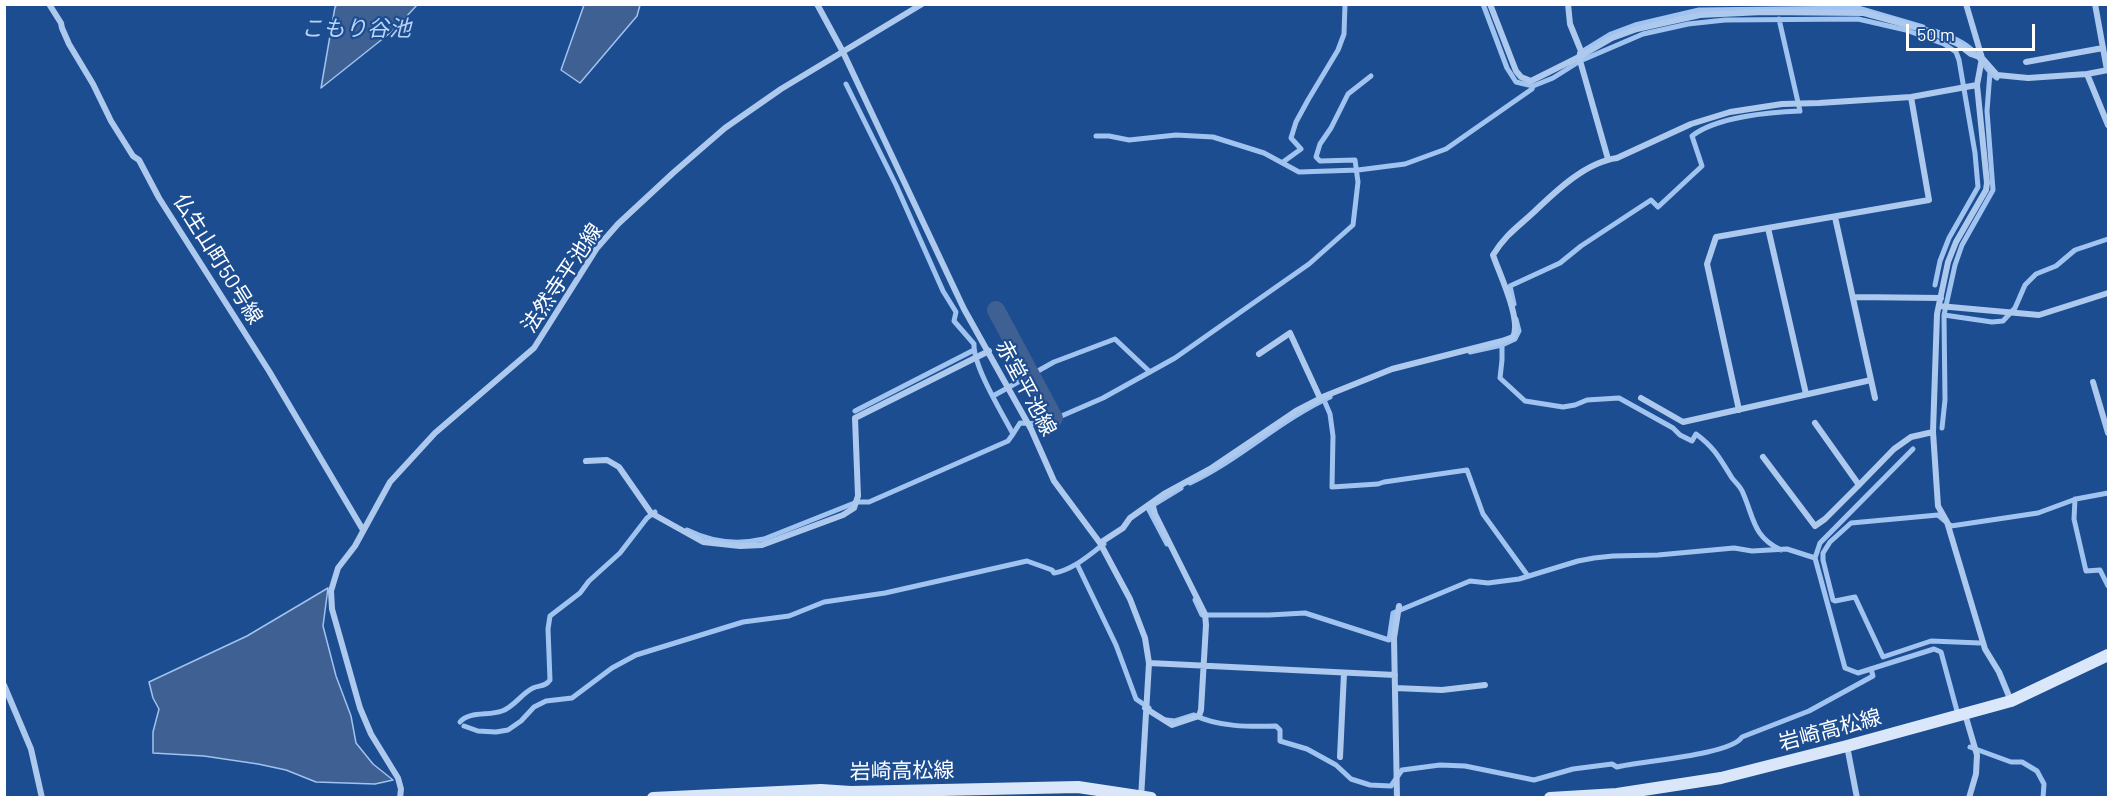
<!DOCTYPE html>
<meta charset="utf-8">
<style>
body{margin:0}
#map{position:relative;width:2113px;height:802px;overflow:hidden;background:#1d4d91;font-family:Barlow,sans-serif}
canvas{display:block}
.frame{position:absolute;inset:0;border:6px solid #fff;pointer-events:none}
.scale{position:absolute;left:1906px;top:24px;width:129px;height:27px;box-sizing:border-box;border:3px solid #fff;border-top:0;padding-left:8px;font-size:18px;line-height:21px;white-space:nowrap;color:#fff;-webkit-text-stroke:4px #1d4d91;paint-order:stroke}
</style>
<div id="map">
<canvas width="2113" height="802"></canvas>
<div class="frame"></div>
<div class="scale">50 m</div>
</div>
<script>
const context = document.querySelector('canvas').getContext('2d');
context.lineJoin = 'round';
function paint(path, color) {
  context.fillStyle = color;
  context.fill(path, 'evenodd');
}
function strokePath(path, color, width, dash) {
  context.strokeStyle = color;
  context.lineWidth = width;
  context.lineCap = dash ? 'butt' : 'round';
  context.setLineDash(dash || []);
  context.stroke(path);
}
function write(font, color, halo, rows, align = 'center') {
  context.font = font + ' Barlow,"Noto Sans JP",sans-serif';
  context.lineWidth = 4.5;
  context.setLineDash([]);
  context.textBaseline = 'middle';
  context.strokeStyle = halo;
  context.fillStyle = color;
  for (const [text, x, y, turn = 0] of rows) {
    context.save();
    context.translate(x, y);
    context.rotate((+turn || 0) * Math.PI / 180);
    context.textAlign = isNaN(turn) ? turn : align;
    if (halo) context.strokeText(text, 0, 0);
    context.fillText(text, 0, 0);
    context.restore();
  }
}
const water = new Path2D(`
 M337 5H417L395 29 321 88 335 7Z
 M584 5H640L637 16 580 83 561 70Z
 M328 588 323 626 336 676 351 716 356 743 373 764 393 780 375 784 316 782 286 770 258 764 204 756 153 753V732L159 709 153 698 149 682 247 636Z`);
paint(water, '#3f6092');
strokePath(water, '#a0c3f0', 1.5);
strokePath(new Path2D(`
 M1483 4 1507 68 1516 82 1533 86
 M1935 31C1948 36 1964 41 1974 52 1983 61 1987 72 1997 78
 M1580 53 1611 34 1635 25 1699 10 1858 8 1923 27
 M1096 136H1109L1129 140 1176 135 1213 137 1264 153 1299 172 1358 170 1405 164 1446 149 1532 89 1533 86 1553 78 1580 61 1643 34 1688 24 1725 20 1858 19 1906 30 1944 44 1956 52 1959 60 1975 153 1978 187 1949 238 1940 261 1935 285
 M1283 162 1301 149 1291 138 1296 122 1308 100 1338 50 1344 34 1345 4
 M1514 304 1510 286 1560 263 1581 246 1651 200 1658 207 1702 166 1692 136C1716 117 1770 112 1800 111L1779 19
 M1944 315 1992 322 2003 321 2015 308 2025 285 2036 274 2056 266 2075 250 2108 239
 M1502 345V360L1500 378 1525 401 1563 407 1575 405 1587 400 1619 398 1673 428 1680 435 1692 441 1696 434C1715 448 1720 459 1732 478 1736 483 1741 487 1743 493 1754 518 1753 537 1781 550
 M1470 352 1502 345 1515 339 1519 331 1516 319
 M993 396 1054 362 1115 339 1150 372
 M1324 400 1330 414 1333 436 1332 487 1378 484 1384 482 1467 470 1483 514 1528 576
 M855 411 974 350
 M1942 428 1945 400 1944 315 1955 265 1962 245 1993 190 1987 111 1990 72
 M1013 434 1020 423 1043 424 1103 398 1175 358 1309 264 1353 225 1358 182 1355 160 1320 161 1316 157 1320 144 1331 128 1348 94 1371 76
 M1913 449 1820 543 1815 558 1845 668 1858 673 1934 649 1941 652 1957 711
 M1190 483C1239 460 1280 420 1330 397
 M2075 499 2074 519 2086 571 2100 570 2108 586
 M1153 505 1181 488
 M1148 508 1167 544
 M687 530C711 542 738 545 764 539L857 502H869L1008 441 1013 434C1002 413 973 366 974 344L954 321 956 312 943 291 896 185 846 84
 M1077 564 1116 645 1136 699 1149 708
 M1195 600 1202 615H1269L1305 613 1389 640 1393 613 1470 581 1488 583 1519 579 1578 561 1594 558 1613 556 1658 555 1734 548 1752 551 1787 549 1815 558
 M1980 643 1931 641 1883 657 1855 597 1835 601 1833 600 1823 560V553L1830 542 1851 523 1938 515 1951 526 2038 513 2076 499 2108 493
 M1166 720 1175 721 1194 715C1218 727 1250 727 1276 726L1280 730V741L1307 749 1336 765 1351 779 1370 785 1391 786 1402 770 1440 765 1465 766 1534 780 1573 769 1612 764 1617 767C1641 761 1731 755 1742 737L1809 711 1873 676 1871 669
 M460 722C469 711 489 716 502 711 514 707 522 693 533 688 540 685 545 687 550 680L548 629 550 616 580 593 589 581 620 553 647 518 655 512
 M464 726 478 731 496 732 508 730 521 721 534 707 546 701 572 698 612 668 636 655 743 622 789 616 824 602 885 593 1027 561 1052 570 1054 573C1073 570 1089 555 1104 544
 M1970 747 2011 762H2022L2037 771 2044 784 2043 798`), '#a0c3f0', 5);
strokePath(new Path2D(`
 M996 310 1054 418`), '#3f6092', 18);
strokePath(new Path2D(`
 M49 4 61 23 62 28 69 44 93 84 111 121 133 156 139 160 159 198 269 371 363 530
 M817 4 843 52 964 309 1031 429 1054 481 1100 543 1130 599 1145 638 1149 663 1141 798
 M1490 4 1516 71 1521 77 1531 81 1579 57 1608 159
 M1568 4 1570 24 1581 51 1579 57 1612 38 1637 29 1700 15 1763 12 1864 13 1929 31 1958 44 1971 54 1982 58 1997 75 2028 78 2087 74 2108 70
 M1966 4 1982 58 1977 85 1987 183 1986 190 1956 242 1948 262 1937 314 1933 432 1938 506 1947 522 1985 649 1999 672 2011 701
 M2095 4 2107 70
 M2026 62 2103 48
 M2087 74 2108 125
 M1835 217 1875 398
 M1768 228 1806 394
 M1853 297 1941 298
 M1939 306 2039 315 2108 293
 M1259 354 1290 333 1320 398
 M2093 382 2108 433
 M1641 398 1683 422 1871 380
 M1739 410 1707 264 1716 237 1929 200 1911 97
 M1815 423 1859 485
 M1763 457 1815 526 1825 519 1859 485 1894 449 1911 437 1933 432
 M586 461 607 460 619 467 651 513 703 542 740 546 762 545 843 515 854 508 858 496 855 418 989 351
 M1100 543 1123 528 1130 518 1164 494 1210 469 1296 411 1325 396 1392 369 1502 341 1513 337C1522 320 1499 273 1493 255 1506 234 1518 227 1535 211 1556 191 1586 162 1617 158L1691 124 1730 112 1782 104 1819 103 1911 97 1977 85
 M1149 663 1395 675
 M4 685 31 749 42 798
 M1395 688 1442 690 1485 685
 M1145 708 1172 725 1199 716 1201 710 1206 625 1205 614 1155 514 1152 503
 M1965 714 1977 755 1976 774 1969 798
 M1847 746 1857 798
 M1340 757 1344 673
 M400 798 401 789 398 778 371 734 360 708 332 609 331 591 338 568 355 546 390 482 435 433 534 348 597 248 618 224 673 173 725 128 781 89 922 4
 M1397 798 1394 638 1399 606`), '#adc9ee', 6);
strokePath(new Path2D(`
 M653 798 821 790 851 792 1078 787 1151 798
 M1550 798 1617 794 1721 778 1847 746 2011 701 2108 655`), '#dae7fa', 12);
write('21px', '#fff', '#1d4d91', [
 ["仏生山町50号線",218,259,58],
 ["法然寺平池線",562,278,-56],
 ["赤堂平池線",1026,388,62],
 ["岩崎高松線",1830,730,-15],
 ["岩崎高松線",902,771,-1]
]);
write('italic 22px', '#b9d3f5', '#1d4d91', [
 ["こもり谷池",356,29]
]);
</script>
